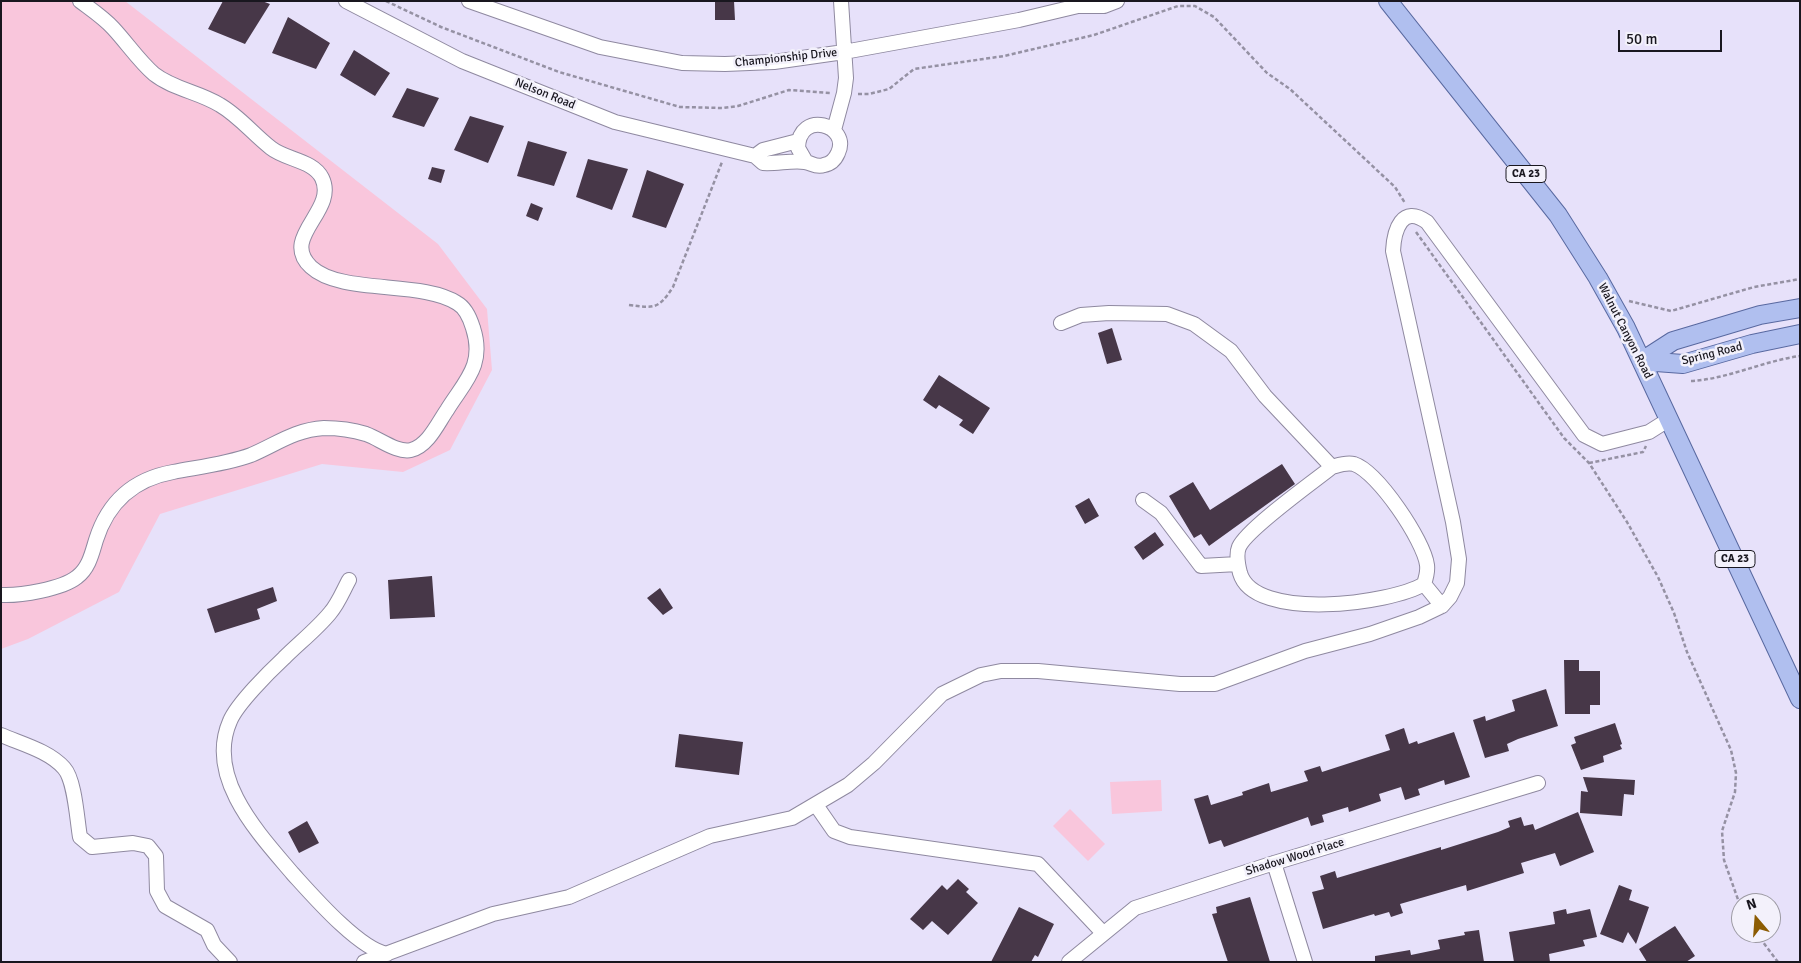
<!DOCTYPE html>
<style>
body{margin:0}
#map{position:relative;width:1801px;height:963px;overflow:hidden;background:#e7e1fa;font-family:Signika,sans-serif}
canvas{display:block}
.frame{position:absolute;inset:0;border:2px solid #19171f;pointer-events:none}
.north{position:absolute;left:1731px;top:893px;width:50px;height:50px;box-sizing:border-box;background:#f3f1fb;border:1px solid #9c9aa3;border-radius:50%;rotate:342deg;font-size:14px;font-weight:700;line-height:20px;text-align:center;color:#19171f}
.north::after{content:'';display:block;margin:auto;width:18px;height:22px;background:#8c5c03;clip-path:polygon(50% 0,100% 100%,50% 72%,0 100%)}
.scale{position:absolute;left:1618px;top:30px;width:104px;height:22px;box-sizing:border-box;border:2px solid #19171f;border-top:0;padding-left:6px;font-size:15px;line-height:18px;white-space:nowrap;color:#19171f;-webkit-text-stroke:4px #f3f1fb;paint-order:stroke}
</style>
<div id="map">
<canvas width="1801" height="963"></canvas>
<div class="frame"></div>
<div class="north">N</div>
<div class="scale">50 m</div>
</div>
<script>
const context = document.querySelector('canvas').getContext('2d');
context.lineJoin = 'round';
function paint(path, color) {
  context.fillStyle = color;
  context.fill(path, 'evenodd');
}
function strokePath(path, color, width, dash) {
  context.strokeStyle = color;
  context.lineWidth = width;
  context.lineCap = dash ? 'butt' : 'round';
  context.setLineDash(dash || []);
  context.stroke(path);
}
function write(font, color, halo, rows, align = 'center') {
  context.font = font + ' Signika,sans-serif';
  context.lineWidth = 5;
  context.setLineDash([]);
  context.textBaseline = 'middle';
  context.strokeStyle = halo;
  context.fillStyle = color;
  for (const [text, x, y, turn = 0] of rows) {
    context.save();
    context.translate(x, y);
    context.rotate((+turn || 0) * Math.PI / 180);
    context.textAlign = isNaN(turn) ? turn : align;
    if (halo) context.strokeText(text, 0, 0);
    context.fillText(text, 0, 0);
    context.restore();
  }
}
paint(new Path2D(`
 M1 1H125L438 244 487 309 492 370 450 450 403 472 322 464 160 514 119 592 28 639 1 649Z
 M1161 780 1162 811 1112 814 1110 782Z
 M1070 809 1105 844 1088 861 1053 826Z`), '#f9c6dc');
paint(new Path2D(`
 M223 1H262L270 4 245 44 208 29Z
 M715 1H734L735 20H715Z
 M288 17 330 43 316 69 272 53Z
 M354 50 390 73 375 96 340 75Z
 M407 88 439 98 424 127 392 117Z
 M470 116 504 126 488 163 454 150Z
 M528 141 567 152 554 186 517 176Z
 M588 159 628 169 612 210 576 197Z
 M432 167 445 170 441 183 428 179Z
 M647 170 684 184 666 228 632 217Z
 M531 203 543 208 538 221 526 216Z
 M1112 328 1122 360 1107 364 1098 333Z
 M939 375 990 408 973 434 959 425 963 420 939 405 936 409 923 400Z
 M1282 464 1295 484 1209 546 1201 534 1194 538 1169 496 1193 482 1210 510Z
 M1089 498 1099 516 1085 524 1075 506Z
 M1155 532 1164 545 1143 560 1134 547Z
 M432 576 435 617 390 619 388 580Z
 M273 587 277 601 257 609 260 619 215 633 207 609Z
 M660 588 673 608 663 615 647 598Z
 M1564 660H1579V671H1600V705H1590V714H1565Z
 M1546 689 1558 726 1518 739 1507 744 1509 751 1485 758 1473 720 1485 716 1486 721 1515 711 1512 700Z
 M1615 723 1622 744 1620 745 1622 749 1603 756 1604 762 1581 770 1571 745 1576 743 1574 737Z
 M1404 728 1409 744 1417 741 1418 744 1454 732 1470 777 1445 785 1444 780 1418 789 1420 795 1405 800 1401 787 1379 794 1381 801 1349 812 1348 807 1322 815 1324 822 1311 826 1308 817 1224 847 1221 840 1209 844 1194 799 1208 795 1211 805 1243 795 1242 792 1269 783 1271 792 1308 781 1304 771 1320 766 1322 772 1390 750 1385 735Z
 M679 734 743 742 739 775 675 767Z
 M1583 777 1635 780 1634 795 1624 794 1622 816 1580 813 1581 791 1588 792Z
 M1578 812 1594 852 1560 866 1555 853 1521 863 1524 873 1467 891 1466 885 1400 904 1403 913 1391 917 1389 912 1375 916 1374 914 1323 929 1312 892 1324 889 1320 876 1335 871 1337 878 1441 847V850L1498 832 1510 827 1508 821 1521 817 1524 826 1533 824 1535 830Z
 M307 821 319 843 299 853 288 832Z
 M958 879 969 889 966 892 978 903 948 935 932 921 923 930 910 919 942 885 947 890Z
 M1619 885 1632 890 1629 900 1649 907 1636 944 1628 932 1623 943 1600 934Z
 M1250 897 1270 962H1228L1212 914 1217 913 1216 907Z
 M1019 907 1054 924 1038 957 1035 955 1031 962H991Z
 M1566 909 1567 914 1590 909 1597 937 1583 940 1585 946 1549 954 1550 962H1514L1509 932 1555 924 1553 912Z
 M1675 926 1695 956 1686 962H1647L1639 949Z
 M1479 930 1484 962H1375V956L1410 950 1411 955 1440 949 1438 940 1465 935 1464 932Z`), '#473748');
const minor = new Path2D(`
 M346 1 462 61 615 122 755 156 763 163C777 164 792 160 805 162 812 163 816 168 824 165 830 164 835 160 838 153 851 125 799 109 798 148L806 162
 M469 1 600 47 682 63 725 64 774 62 844 52 1019 20 1078 6H1104L1117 1
 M834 130 844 93 846 78 841 1
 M755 156 763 150 798 141
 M1061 323 1081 315 1109 313 1167 314 1194 324 1231 351 1265 396 1332 467
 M1143 500 1161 513 1201 566 1238 564
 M349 580C343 591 338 604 330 613 317 629 299 643 284 658 269 672 237 704 230 721 205 778 260 835 293 874 313 896 359 949 387 954
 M1424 584C1391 604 1254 622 1240 573 1238 565 1236 554 1239 547 1247 529 1313 482 1332 467 1339 465 1346 462 1354 464 1378 472 1424 541 1427 565 1428 572 1426 578 1424 584L1442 606
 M1 595C20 596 62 589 77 577 89 568 92 553 96 540 108 502 134 479 173 472 199 467 226 464 251 455 277 444 294 430 324 428 338 428 353 430 366 434 380 439 397 453 411 450 428 446 438 423 447 410 465 381 485 365 473 328 470 318 466 308 457 303 422 280 341 295 311 267 279 237 338 211 322 178 313 160 286 160 271 148 253 134 239 116 220 105 199 92 173 89 154 74 139 61 127 43 113 28 104 18 92 10 80 1
 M1 735C22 744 49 751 64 768 75 780 77 820 80 837L92 847 133 843 148 846 156 856 157 891 165 906 207 930 214 945 230 962
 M816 805 834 831 850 837 1038 864 1103 933
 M1274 863 1305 962
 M364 962 493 914 569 897 710 836 792 818 848 785 874 763 942 694 981 675 1001 671H1038L1180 684H1215L1305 651 1370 634 1419 617 1442 606 1450 597 1457 583 1459 559 1453 522 1393 251C1394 230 1402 204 1427 222L1584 435 1602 444 1649 432 1668 420
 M1069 962 1135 908 1274 863 1538 783`);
const major = new Path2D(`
 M1388 1 1558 215 1598 278 1626 328 1800 699
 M1642 361 1673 341 1760 315 1800 308
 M1642 361 1683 364 1752 344 1800 334`);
strokePath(minor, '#8f89a0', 16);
strokePath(major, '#5969a0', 20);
strokePath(new Path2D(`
 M386 1 441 27 559 72 680 107 723 108 738 106 789 90 830 93
 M858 94H869L889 89 914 69 1004 56 1094 35 1178 6H1195L1214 17 1267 73 1290 89 1395 187 1405 203
 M1416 232 1564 438 1589 463 1627 522 1658 577 1674 613 1687 652 1731 750 1736 773 1735 792 1722 831 1724 860 1741 908
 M1629 301 1671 311 1754 287 1800 279
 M629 305C654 308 658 310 673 287L722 162
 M1691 381C1728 379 1763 361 1800 356
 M1589 463 1643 452 1646 446
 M1756 933 1778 962`), '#9591a3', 2.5, [4, 2.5]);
strokePath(minor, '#fff', 14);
strokePath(major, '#b0bfef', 18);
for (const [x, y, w] of [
 [1526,174,40],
 [1735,559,40]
]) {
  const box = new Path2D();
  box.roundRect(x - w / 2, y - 8.5, w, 17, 4);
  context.fillStyle = '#f3f1fb';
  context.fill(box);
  strokePath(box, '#19171f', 1);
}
write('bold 11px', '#19171f', null, [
 ["CA 23",1526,174],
 ["CA 23",1735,559]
]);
write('12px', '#19171f', '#f3f1fb', [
 ["Championship Drive",786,58,-6],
 ["Nelson Road",545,94,22],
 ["Walnut Canyon Road",1625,331,63],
 ["Spring Road",1712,354,-14],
 ["Shadow Wood Place",1295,857,-17]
]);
</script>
